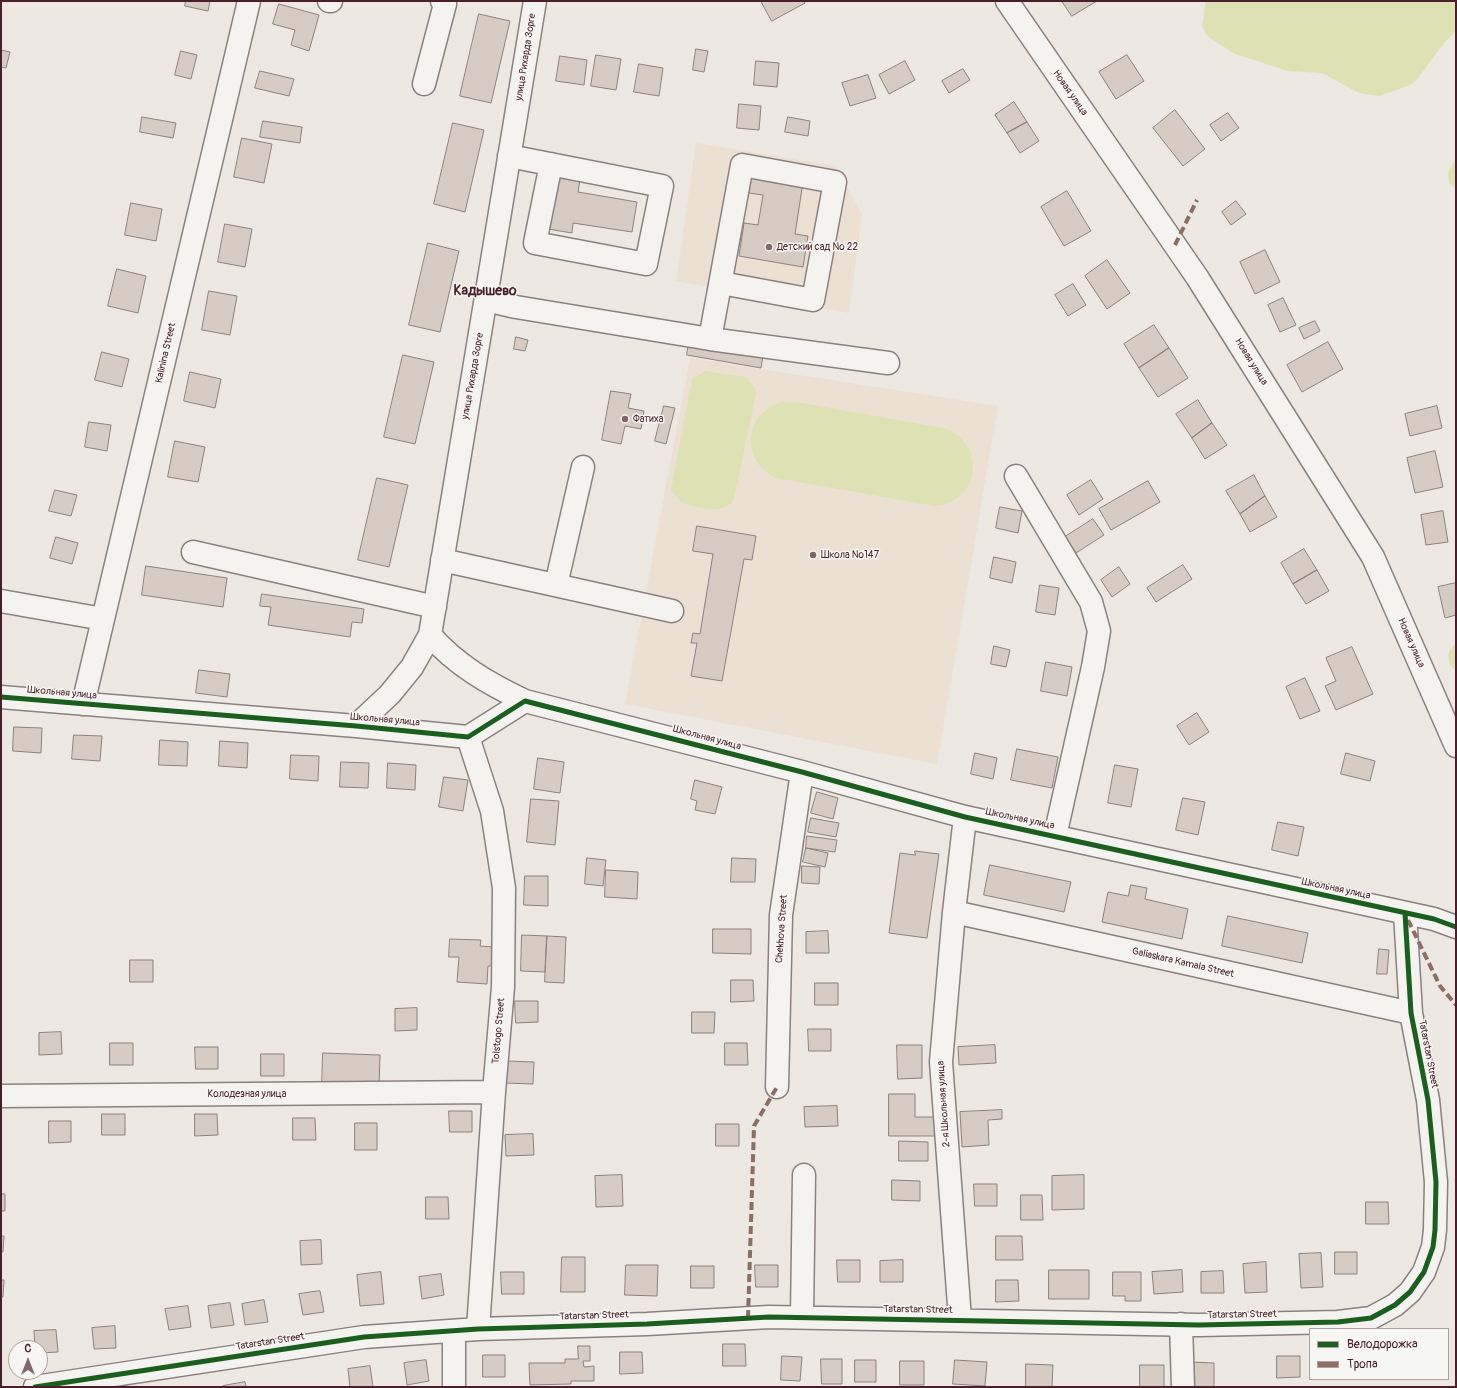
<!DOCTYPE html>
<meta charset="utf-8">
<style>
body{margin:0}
#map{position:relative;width:1457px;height:1388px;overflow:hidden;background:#ede8e2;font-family:Pangolin,sans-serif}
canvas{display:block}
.frame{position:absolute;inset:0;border:2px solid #4a1f2b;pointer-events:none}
.legend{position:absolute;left:1309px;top:1328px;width:140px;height:52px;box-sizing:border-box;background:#f6f6f2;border:1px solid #b1a0a2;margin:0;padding:5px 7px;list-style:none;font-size:12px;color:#4a1f2b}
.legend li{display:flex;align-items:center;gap:8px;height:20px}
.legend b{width:20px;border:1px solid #b1a0a2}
.north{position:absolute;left:8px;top:1340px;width:40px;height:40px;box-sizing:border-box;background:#f6f6f2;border:1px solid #b1a0a2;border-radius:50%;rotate:0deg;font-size:11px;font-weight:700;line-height:16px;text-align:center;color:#4a1f2b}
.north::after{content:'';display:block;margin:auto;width:14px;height:18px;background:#83656b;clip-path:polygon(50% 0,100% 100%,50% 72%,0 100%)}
</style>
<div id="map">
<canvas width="1457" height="1388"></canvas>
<div class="frame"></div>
<ul class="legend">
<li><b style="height:5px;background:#1b5e20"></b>Велодорожка</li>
<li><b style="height:5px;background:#8d6e63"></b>Тропа</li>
</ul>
<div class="north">С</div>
</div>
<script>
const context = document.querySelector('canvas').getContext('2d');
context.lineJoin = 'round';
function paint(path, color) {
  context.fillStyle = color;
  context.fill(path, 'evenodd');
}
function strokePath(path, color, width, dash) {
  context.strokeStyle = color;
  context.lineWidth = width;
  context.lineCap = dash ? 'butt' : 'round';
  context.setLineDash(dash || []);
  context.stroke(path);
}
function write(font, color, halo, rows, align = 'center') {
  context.font = font + ' Pangolin,sans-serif';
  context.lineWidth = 3;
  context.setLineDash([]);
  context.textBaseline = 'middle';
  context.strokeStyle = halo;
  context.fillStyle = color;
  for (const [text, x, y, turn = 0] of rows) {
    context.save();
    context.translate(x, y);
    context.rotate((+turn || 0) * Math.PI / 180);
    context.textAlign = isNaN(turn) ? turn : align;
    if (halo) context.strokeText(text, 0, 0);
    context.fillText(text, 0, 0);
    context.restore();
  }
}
paint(new Path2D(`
 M696 143 835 166 862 214 849 313 676 281Z
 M690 358 998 406 937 764 625 704Z`), '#ece0d3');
paint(new Path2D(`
 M1206 1H1456V31L1444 43 1418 78 1410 85 1379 96 1359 93 1322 73 1288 71 1235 54 1207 36 1202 26Z
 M1456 158V189L1449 183 1448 173Z
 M705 371 746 377 755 388 756 393 734 499C722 517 700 507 682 503L671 490 692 380Z
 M782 402H797L948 429C987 449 979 501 935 506L776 478C740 460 743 415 782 402Z
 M1456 642V671L1450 665 1448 654Z`), '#dde1b4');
const building = new Path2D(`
 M186 1H210L208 11 185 6Z
 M761 1H804L805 3 772 21Z
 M1062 1H1097L1072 16Z
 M279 4 319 15 309 51 291 45 295 30 273 24Z
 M479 14 510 21 491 103 460 96Z
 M696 49 708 51 704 72 693 70Z
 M1 50 10 52 6 68 1 67Z
 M181 51 197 55 191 79 175 75Z
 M596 55 621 59 616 90 591 86Z
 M1127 55 1144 81 1116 99 1099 72Z
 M560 56 587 60 584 85 556 81Z
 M756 61 779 63 777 87 754 85Z
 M905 61 915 80 889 94 879 75Z
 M639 64 663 68 659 96 634 92Z
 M963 69 970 80 949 93 942 81Z
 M260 71 294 79 289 96 255 88Z
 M868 75 876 98 850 106 842 83Z
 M1014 102 1027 122 1007 133 995 115Z
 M739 104 761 106 759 130 737 128Z
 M1175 110 1205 149 1183 166 1153 128Z
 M1228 113 1239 128 1221 141 1210 125Z
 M142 117 176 123 173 138 140 132Z
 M788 117 810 121 808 136 785 132Z
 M263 121 302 127 300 143 260 137Z
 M1027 122 1039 141 1020 153 1007 133Z
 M453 123 484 130 465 212 434 204Z
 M242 138 272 144 264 183 234 177Z
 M752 174 803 182 795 234 808 236 803 267 739 256 744 223 758 225 763 195 749 193Z
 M556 176 580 180 578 192 637 202 632 232 573 223 572 233 548 229Z
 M1067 191 1091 231 1064 246 1041 207Z
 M1236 201 1246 214 1231 225 1222 212Z
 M131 203 162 209 156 241 125 235Z
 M225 224 252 229 245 267 218 262Z
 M428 243 459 251 440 332 409 325Z
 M1265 250 1280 282 1255 294 1240 262Z
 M1107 260 1130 293 1107 309 1085 276Z
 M117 269 146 276 138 313 108 306Z
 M1073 284 1086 305 1068 316 1055 295Z
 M209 291 237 296 230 335 202 330Z
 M1283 298 1296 325 1280 332 1268 305Z
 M1315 321 1320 331 1304 339 1299 328Z
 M1154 325 1169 348 1139 368 1124 344Z
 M516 337 528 340 525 351 514 349Z
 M1328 342 1343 369 1302 392 1287 365Z
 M689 343 763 356 761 368 687 355Z
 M1169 348 1188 378 1158 397 1139 368Z
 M102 352 129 359 122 387 95 380Z
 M403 355 434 362 415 444 384 437Z
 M190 372 221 379 215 408 184 401Z
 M611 391 631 394 628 408 644 411 641 429 625 426 621 444 602 440Z
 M1198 400 1212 423 1192 438 1176 414Z
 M664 406 675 408 666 444 655 441Z
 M1437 406 1442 428 1410 436 1405 414Z
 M89 422 111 425 107 451 85 447Z
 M1212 423 1227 445 1205 459 1192 438Z
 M175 441 205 447 198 482 168 477Z
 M1435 451 1443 487 1415 493 1407 458Z
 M1254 475 1265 496 1240 514 1226 491Z
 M377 478 408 485 389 567 358 560Z
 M1091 480 1103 499 1079 515 1067 495Z
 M1148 481 1160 502 1111 530 1099 509Z
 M55 490 77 495 71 516 49 511Z
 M1265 496 1277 517 1250 532 1240 514Z
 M1000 507 1022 511 1018 533 996 528Z
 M1443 511 1448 542 1426 545 1421 515Z
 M1093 519 1104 535 1076 553 1065 537Z
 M697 526 756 536 752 560 744 559 722 681 691 676 697 643H691L693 633 700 634 713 554 693 551Z
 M56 537 78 543 72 564 50 558Z
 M1304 549 1317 570 1293 584 1281 563Z
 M994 557 1016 562 1012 583 990 578Z
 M1183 565 1192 579 1156 602 1147 588Z
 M146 566 227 578 223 607 142 595Z
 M1119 567 1130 584 1112 597 1101 580Z
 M1317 570 1329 591 1306 604 1293 584Z
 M1456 583V615L1445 618 1438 587Z
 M1040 585 1059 588 1055 615 1036 612Z
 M262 594 364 609 362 623 352 622 350 637 268 625 271 607 260 606Z
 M994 646 1010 650 1006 667 991 664Z
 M1352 647 1373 694 1336 710 1325 686 1336 681 1326 658Z
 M1046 662 1072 667 1067 696 1041 691Z
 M199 670 230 674 227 697 196 693Z
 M1305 678 1320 711 1300 719 1286 687Z
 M1197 713 1209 732 1189 745 1177 726Z
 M14 727 42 728 41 753 13 751Z
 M74 735 102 736 100 761 72 759Z
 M160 740 188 742 187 766 159 765Z
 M220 741 248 743 247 768 219 766Z
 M1017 749 1058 757 1052 788 1011 780Z
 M975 753 997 758 993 779 971 774Z
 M1346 753 1375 761 1370 781 1341 774Z
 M291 755 319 756 318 781 290 779Z
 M538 758 564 762 560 793 534 789Z
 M341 762 369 763 368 788 340 787Z
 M388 763 416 765 415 790 387 788Z
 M1115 765 1138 769 1131 807 1108 803Z
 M444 777 468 780 463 811 439 807Z
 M695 780 722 787 715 814 695 810 697 801 691 799Z
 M817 792 838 798 833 819 811 813Z
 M1183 798 1205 802 1198 835 1176 830Z
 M531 799 559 801 555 845 527 842Z
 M811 818 839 823 836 837 808 832Z
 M1278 822 1304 827 1298 856 1272 850Z
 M807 836 837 840 835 852 806 848Z
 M806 848 828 853 825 867 803 862Z
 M915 851 939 854 927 938 889 933 900 853 915 855Z
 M587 858 606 860 603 886 585 884Z
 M732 858 756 859 755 882H731Z
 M990 865 1071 882 1064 912 984 895Z
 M802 866 820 867 819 884 802 883Z
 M606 870 638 872 637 899 605 897Z
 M525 876H548V906L524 905Z
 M1131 885 1147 888 1145 899 1188 909 1182 939 1102 922 1108 892 1128 896Z
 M1228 916 1308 933 1302 963 1222 946Z
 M713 929H751V954L713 953Z
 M828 931 829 953H806V932Z
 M522 935 547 936 545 972 521 971Z
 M547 936 566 937 564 983 545 982Z
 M450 939 481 940 480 946 493 947 492 966H488L487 984 457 982 459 957H449Z
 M1379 949 1389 950 1387 974H1377Z
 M130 960H153V982H130Z
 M731 980H753L754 1001 731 1002Z
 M815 983H838V1005H815Z
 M515 1001H538V1022L516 1023Z
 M417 1008V1030L395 1031V1009Z
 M692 1012H715L714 1033H692Z
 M808 1029H831V1051H809Z
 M61 1032 62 1054 39 1055V1033Z
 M110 1043H133V1065H110Z
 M725 1043H747L748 1065H725Z
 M897 1045H922V1078L898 1079Z
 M995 1045 996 1063 959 1065 958 1047Z
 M195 1047H218V1069H196Z
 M323 1053 380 1055 379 1089 322 1087Z
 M261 1054H284V1076H261Z
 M507 1061 534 1062 533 1084 506 1083Z
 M889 1094H915V1117H939V1136H889Z
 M837 1106 838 1126 805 1127 804 1107Z
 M1002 1110V1119L988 1120 989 1145 962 1147 960 1112Z
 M449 1111H472V1132H450Z
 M102 1114H125V1135H102Z
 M195 1114H217L218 1135 195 1136Z
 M293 1118H315L316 1140H293Z
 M49 1121H71V1142L49 1143Z
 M355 1123H377V1150H355Z
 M716 1124H739V1146H716Z
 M533 1134 534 1155 506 1156 505 1135Z
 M899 1141 928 1142V1161H899Z
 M622 1175 623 1206 596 1207 595 1176Z
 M1084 1175V1209L1052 1210V1176Z
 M892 1180 920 1181V1201L892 1200Z
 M974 1184H997V1206H975Z
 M1 1194H5V1211H1Z
 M1021 1195H1042L1043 1220H1021Z
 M426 1197H448L449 1219H426Z
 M1366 1202H1388L1389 1224H1366Z
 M1 1236H4L3 1252H1Z
 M996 1236H1022L1023 1260H996Z
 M321 1240 322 1264 301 1265 300 1241Z
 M1335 1252H1357V1274H1335Z
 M1321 1253 1323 1287 1301 1288 1299 1254Z
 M562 1257H585V1292H561Z
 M837 1260H860V1282H838Z
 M903 1260V1282H880V1261Z
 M1266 1262 1267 1292 1245 1293 1243 1264Z
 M626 1265H658L657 1296 625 1295Z
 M755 1265H778V1287H756Z
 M691 1266H714V1288H691Z
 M1049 1270H1089V1299H1049Z
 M1182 1270 1183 1292 1154 1294 1152 1272Z
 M1223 1271 1224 1293H1201V1272Z
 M381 1272 384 1304 360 1306 357 1275Z
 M501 1272H524V1294H502Z
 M1113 1272H1141V1301H1125V1296H1113Z
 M441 1274 444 1295 422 1299 419 1277Z
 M1 1280H4L3 1297H1Z
 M996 1280H1018L1019 1301 996 1302Z
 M320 1291 324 1312 303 1315 299 1294Z
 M264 1300 268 1322 245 1325 242 1304Z
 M230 1303 234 1325 211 1328 208 1306Z
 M188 1306 191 1327 169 1330 165 1309Z
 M115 1326 116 1348 94 1349 92 1328Z
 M56 1330 58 1352 40 1353V1348H35L34 1331Z
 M723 1344H745L746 1366H723Z
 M578 1346H590V1361H583L584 1367 594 1366V1381H571V1384L530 1385 529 1363H565V1359H578Z
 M620 1352H642L643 1373 620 1374Z
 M483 1355H505V1377H483Z
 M782 1356 802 1357 800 1381 781 1380Z
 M1277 1356H1300V1377L1277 1378Z
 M821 1359H842V1384H822Z
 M426 1360 429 1381 407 1385 404 1363Z
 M855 1360H876V1382H855Z
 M955 1360 987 1362 985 1386 953 1384Z
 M900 1361H924V1385H900Z
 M1190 1362 1214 1363V1387H1190Z
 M1026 1364 1053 1365 1052 1387H1026Z
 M1140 1365H1164V1387H1140Z
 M370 1366 373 1387H350L348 1369Z
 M245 1382 246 1387H223V1386Z`);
paint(building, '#d6ccc3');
strokePath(building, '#8c8181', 1);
const minor = new Path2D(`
 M329 1H331
 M1007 1 1197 277 1373 557 1456 746
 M424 84 445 4 442 1
 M509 156 662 186 646 264 535 243 551 164
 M486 300 516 307 710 339 888 363
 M710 339 742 165 835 182 813 300 721 283
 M1016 476 1091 602 1099 631 1093 667 1055 836
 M193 552 435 607
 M442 560 672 611
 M556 585 583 467
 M1 601 103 619
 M430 635C456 665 489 684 525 701
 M1 697 356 726 468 737 525 701 802 772 965 817 1434 919 1456 927
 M83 704 249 1
 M356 726 390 694 412 667 430 635 535 1
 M468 737 492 811 504 888 503 987 494 1092 478 1329
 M954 912 1411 1013
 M777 1087 781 915 802 772
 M1 1096 494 1092
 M802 1317 804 1175
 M960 1319 941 1062 954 912 965 817
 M1181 1324 1183 1387
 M454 1331V1387
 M35 1387 364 1337 478 1329 647 1324 769 1317 1199 1325 1338 1322 1371 1318 1395 1305 1410 1292 1424 1272 1433 1247 1435 1230 1436 1182 1428 1100 1411 1013 1405 913`);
strokePath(minor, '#8c8181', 25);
strokePath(minor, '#f4f3f0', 22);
strokePath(new Path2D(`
 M1175 245 1197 200
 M1408 920 1440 986 1456 1005
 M748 1318 754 1126 777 1087`), '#8d6e63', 4, [8, 4]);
strokePath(new Path2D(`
 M1 697 356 726 468 737 525 701 802 772 965 817 1434 919 1456 927
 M35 1387 364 1337 478 1329 647 1324 769 1317 1199 1325 1338 1322 1371 1318 1395 1305 1410 1292 1424 1272 1433 1247 1435 1230 1436 1182 1428 1100 1411 1013 1405 913`), '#1b5e20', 5);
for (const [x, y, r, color] of [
 [769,247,4,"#83656b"],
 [625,419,4,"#83656b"],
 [813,555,4,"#83656b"]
]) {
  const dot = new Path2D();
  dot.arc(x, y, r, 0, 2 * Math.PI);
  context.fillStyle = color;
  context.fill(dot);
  strokePath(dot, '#f6f6f2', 1.5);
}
write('10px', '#4a1f2b', '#f6f6f2', [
 ["улица Рихарда Зорге",526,57,-81],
 ["Новая улица",1070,93,55],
 ["Kalinina Street",166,353,-77],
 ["Новая улица",1251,362,58],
 ["улица Рихарда Зорге",473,376,-80],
 ["Новая улица",1411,643,66],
 ["Школьная улица",62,693,5],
 ["Школьная улица",385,720,5],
 ["Школьная улица",707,738,15],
 ["Школьная улица",1020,819,12],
 ["Школьная улица",1336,889,12],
 ["Chekhova Street",782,929,-86],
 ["Galiaskara Kamala Street",1183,963,13],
 ["Tolstogo Street",499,1031,-85],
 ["Tatarstan Street",1428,1054,79],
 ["Колодезная улица",247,1094],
 ["2-я Школьная улица",944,1104,-94],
 ["Tatarstan Street",918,1310,1],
 ["Tatarstan Street",1242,1315,-1],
 ["Tatarstan Street",594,1316,-2],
 ["Tatarstan Street",270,1342,-9]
]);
write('10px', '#4a1f2b', '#f6f6f2', [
 ["Детский сад № 22",777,247],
 ["Фатиха",633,419],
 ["Школа №147",821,555]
], 'left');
write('bold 14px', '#4a1f2b', '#f6f6f2', [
 ["Кадышево",485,291]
]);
</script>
